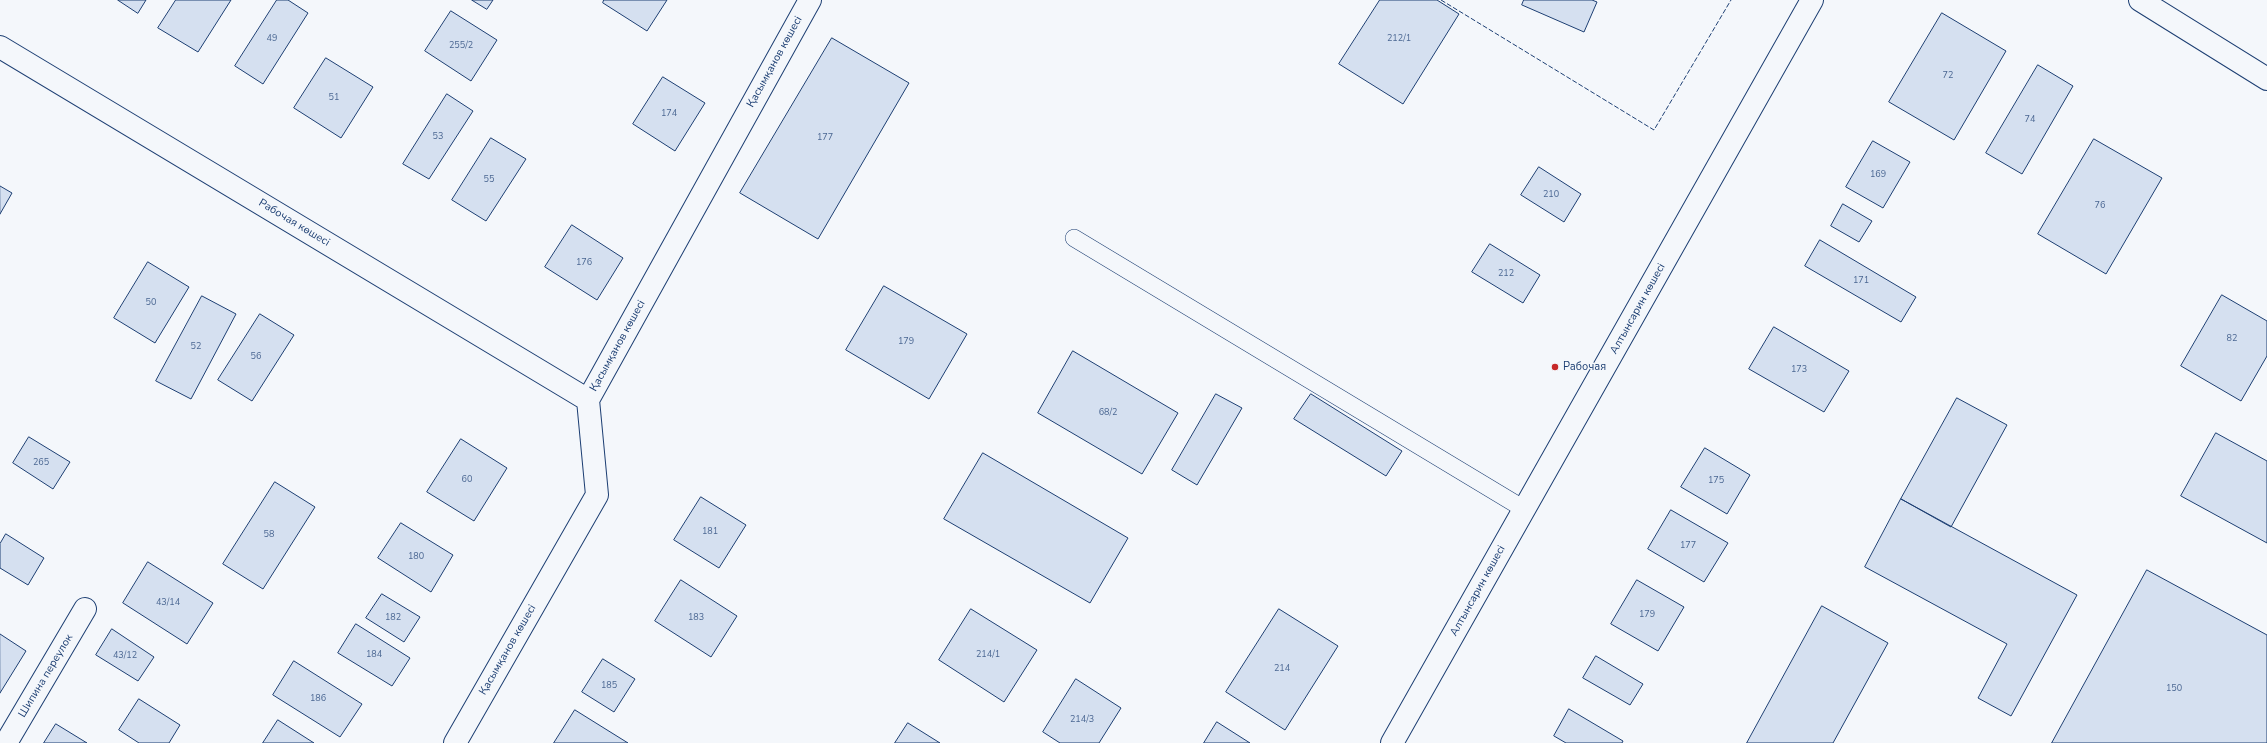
<!DOCTYPE html>
<meta charset="utf-8">
<style>
body{margin:0}
canvas{display:block;background:#f4f7fb}
</style>
<canvas width="2267" height="743"></canvas>
<script>
const context = document.querySelector('canvas').getContext('2d');
context.lineJoin = 'round';
function paint(path, color) {
  context.fillStyle = color;
  context.fill(path, 'evenodd');
}
function strokePath(path, color, width, dash) {
  context.strokeStyle = color;
  context.lineWidth = width;
  context.lineCap = dash ? 'butt' : 'round';
  context.setLineDash(dash || []);
  context.stroke(path);
}
function write(font, color, halo, rows, align = 'center') {
  context.font = font + ' "Nunito Sans",sans-serif';
  context.lineWidth = 3;
  context.setLineDash([]);
  context.textBaseline = 'middle';
  context.strokeStyle = halo;
  context.fillStyle = color;
  for (const [text, x, y, turn = 0] of rows) {
    context.save();
    context.translate(x, y);
    context.rotate((+turn || 0) * Math.PI / 180);
    context.textAlign = isNaN(turn) ? turn : align;
    if (halo) context.strokeText(text, 0, 0);
    context.fillText(text, 0, 0);
    context.restore();
  }
}
const building = new Path2D(`
 M118 0H146L138 13Z
 M176 0H231L198 52 158 28Z
 M277 0H288L308 13 263 84 235 66Z
 M472 0H493L487 9Z
 M604 0H667L647 31 603 3Z
 M1380 0H1437L1459 14 1403 104 1339 64Z
 M1524 0H1592L1597 2 1584 32 1522 5Z
 M451 11 497 40 471 81 425 51Z
 M1942 13 2006 51 1954 140 1889 102Z
 M832 38 909 83 818 239 740 193Z
 M326 58 373 87 341 138 294 108Z
 M2038 65 2073 86 2022 174 1986 153Z
 M663 77 705 103 675 151 633 124Z
 M447 94 473 111 429 179 403 164Z
 M491 138 526 159 486 221 452 200Z
 M2094 139 2162 178 2106 274 2038 234Z
 M1873 141 1910 162 1883 208 1846 187Z
 M1539 167 1581 194 1564 222 1521 195Z
 M0 186 12 193 0 214Z
 M1843 204 1872 221 1859 242 1831 226Z
 M572 225 623 258 597 300 545 267Z
 M1820 240 1916 297 1901 322 1805 266Z
 M1490 244 1540 275 1523 303 1472 272Z
 M148 262 189 287 155 343 114 318Z
 M884 286 967 334 929 399 846 350Z
 M2222 295 2267 321V356L2241 401 2181 366Z
 M202 296 236 314 191 399 156 381Z
 M260 314 294 335 252 401 218 380Z
 M1774 327 1849 371 1824 412 1749 369Z
 M1073 351 1178 413 1142 474 1038 413Z
 M1216 394 1242 408 1197 485 1172 470Z
 M1311 394 1402 451 1386 476 1294 419Z
 M1957 398 2007 425 1951 527 1901 499Z
 M2216 433 2267 461V543L2181 496Z
 M29 437 70 462 53 489 13 463Z
 M461 439 507 468 474 521 427 492Z
 M1705 448 1750 475 1727 514 1681 487Z
 M983 453 1128 538 1090 603 944 519Z
 M275 482 315 507 263 589 223 564Z
 M701 497 746 525 719 568 674 540Z
 M1901 499 2077 595 2011 716 1978 698 2007 644 1865 567Z
 M1671 510 1728 543 1704 582 1648 549Z
 M401 523 453 555 431 592 378 558Z
 M6 534 44 558 28 585 0 568V544Z
 M148 562 213 603 187 644 123 603Z
 M2147 570 2267 635V743H2052Z
 M681 580 737 616 711 657 655 621Z
 M1637 580 1684 607 1658 651 1611 624Z
 M382 594 420 617 404 642 366 618Z
 M1822 606 1888 643 1833 743H1747Z
 M971 609 1037 650 1004 702 939 660Z
 M1279 609 1338 646 1285 730 1226 692Z
 M356 624 410 658 392 686 338 653Z
 M112 629 154 657 138 681 96 655Z
 M0 634 26 651 0 693Z
 M1596 656 1643 684 1630 705 1583 678Z
 M603 659 635 679 614 712 582 692Z
 M294 661 362 704 340 737 273 695Z
 M1076 679 1121 708 1099 743H1060L1043 732Z
 M139 699 180 725 169 743H139L119 730Z
 M1569 709 1623 741 1622 743H1566L1554 736Z
 M575 710 628 743H554Z
 M278 720 314 743H263Z
 M1217 722 1250 743H1204Z
 M908 723 940 743H895Z
 M56 724 87 743H44Z`);
paint(building, '#d5e0f0');
strokePath(building, '#1d3f73', 1);
const lane = new Path2D(`
 M1074 238 1524 509`);
const street = new Path2D(`
 M0 47 588 400
 M6 743 85 609
 M455 743 597 495 588 400 810 0`);
const secondary = new Path2D(`
 M1392 743 1812 0`);
const primary = new Path2D(`
 M2140 0 2267 79`);
strokePath(lane, '#1d3f73', 18);
strokePath(street, '#1d3f73', 24);
strokePath(secondary, '#1d3f73', 24);
strokePath(primary, '#1d3f73', 24);
strokePath(lane, '#f4f7fb', 17);
strokePath(street, '#f4f7fb', 22);
strokePath(secondary, '#f4f7fb', 22);
strokePath(primary, '#f4f7fb', 22);
strokePath(new Path2D(`
 M1441 0 1654 130 1731 0`), '#1d3f73', 1, [5, 2]);
for (const [x, y, r, color] of [
 [1555,367,4,"#c62828"]
]) {
  const dot = new Path2D();
  dot.arc(x, y, r, 0, 2 * Math.PI);
  context.fillStyle = color;
  context.fill(dot);
  strokePath(dot, '#f4f7fb', 1.5);
}
write('9px', '#4b6792', null, [
 ["49",272,39],
 ["212/1",1399,39],
 ["255/2",461,46],
 ["72",1948,76],
 ["51",334,98],
 ["174",669,114],
 ["74",2030,120],
 ["53",438,137],
 ["177",825,138],
 ["169",1878,175],
 ["55",489,180],
 ["210",1551,195],
 ["76",2100,206],
 ["176",584,263],
 ["212",1506,274],
 ["171",1861,281],
 ["50",151,303],
 ["82",2232,339],
 ["179",906,342],
 ["52",196,347],
 ["56",256,357],
 ["173",1799,370],
 ["68/2",1108,413],
 ["265",41,463],
 ["60",467,480],
 ["175",1716,481],
 ["181",710,532],
 ["58",269,535],
 ["177",1688,546],
 ["180",416,557],
 ["43/14",168,603],
 ["179",1647,615],
 ["182",393,618],
 ["183",696,618],
 ["184",374,655],
 ["214/1",988,655],
 ["43/12",125,656],
 ["214",1282,669],
 ["185",609,686],
 ["150",2174,689],
 ["186",318,699],
 ["214/3",1082,720]
]);
write('11px', '#1d3f73', '#f4f7fb', [
 ["Қасымқанов көшесі",775,62,-61],
 ["Рабочая көшесі",294,223,31],
 ["Алтынсарин көшесі",1638,309,-61],
 ["Қасымқанов көшесі",618,346,-61],
 ["Алтынсарин көшесі",1478,591,-61],
 ["Қасымқанов көшесі",508,650,-60],
 ["Шипина переулок",46,676,-59]
]);
write('11px', '#1d3f73', '#f4f7fb', [
 ["Рабочая",1563,367]
], 'left');
</script>
